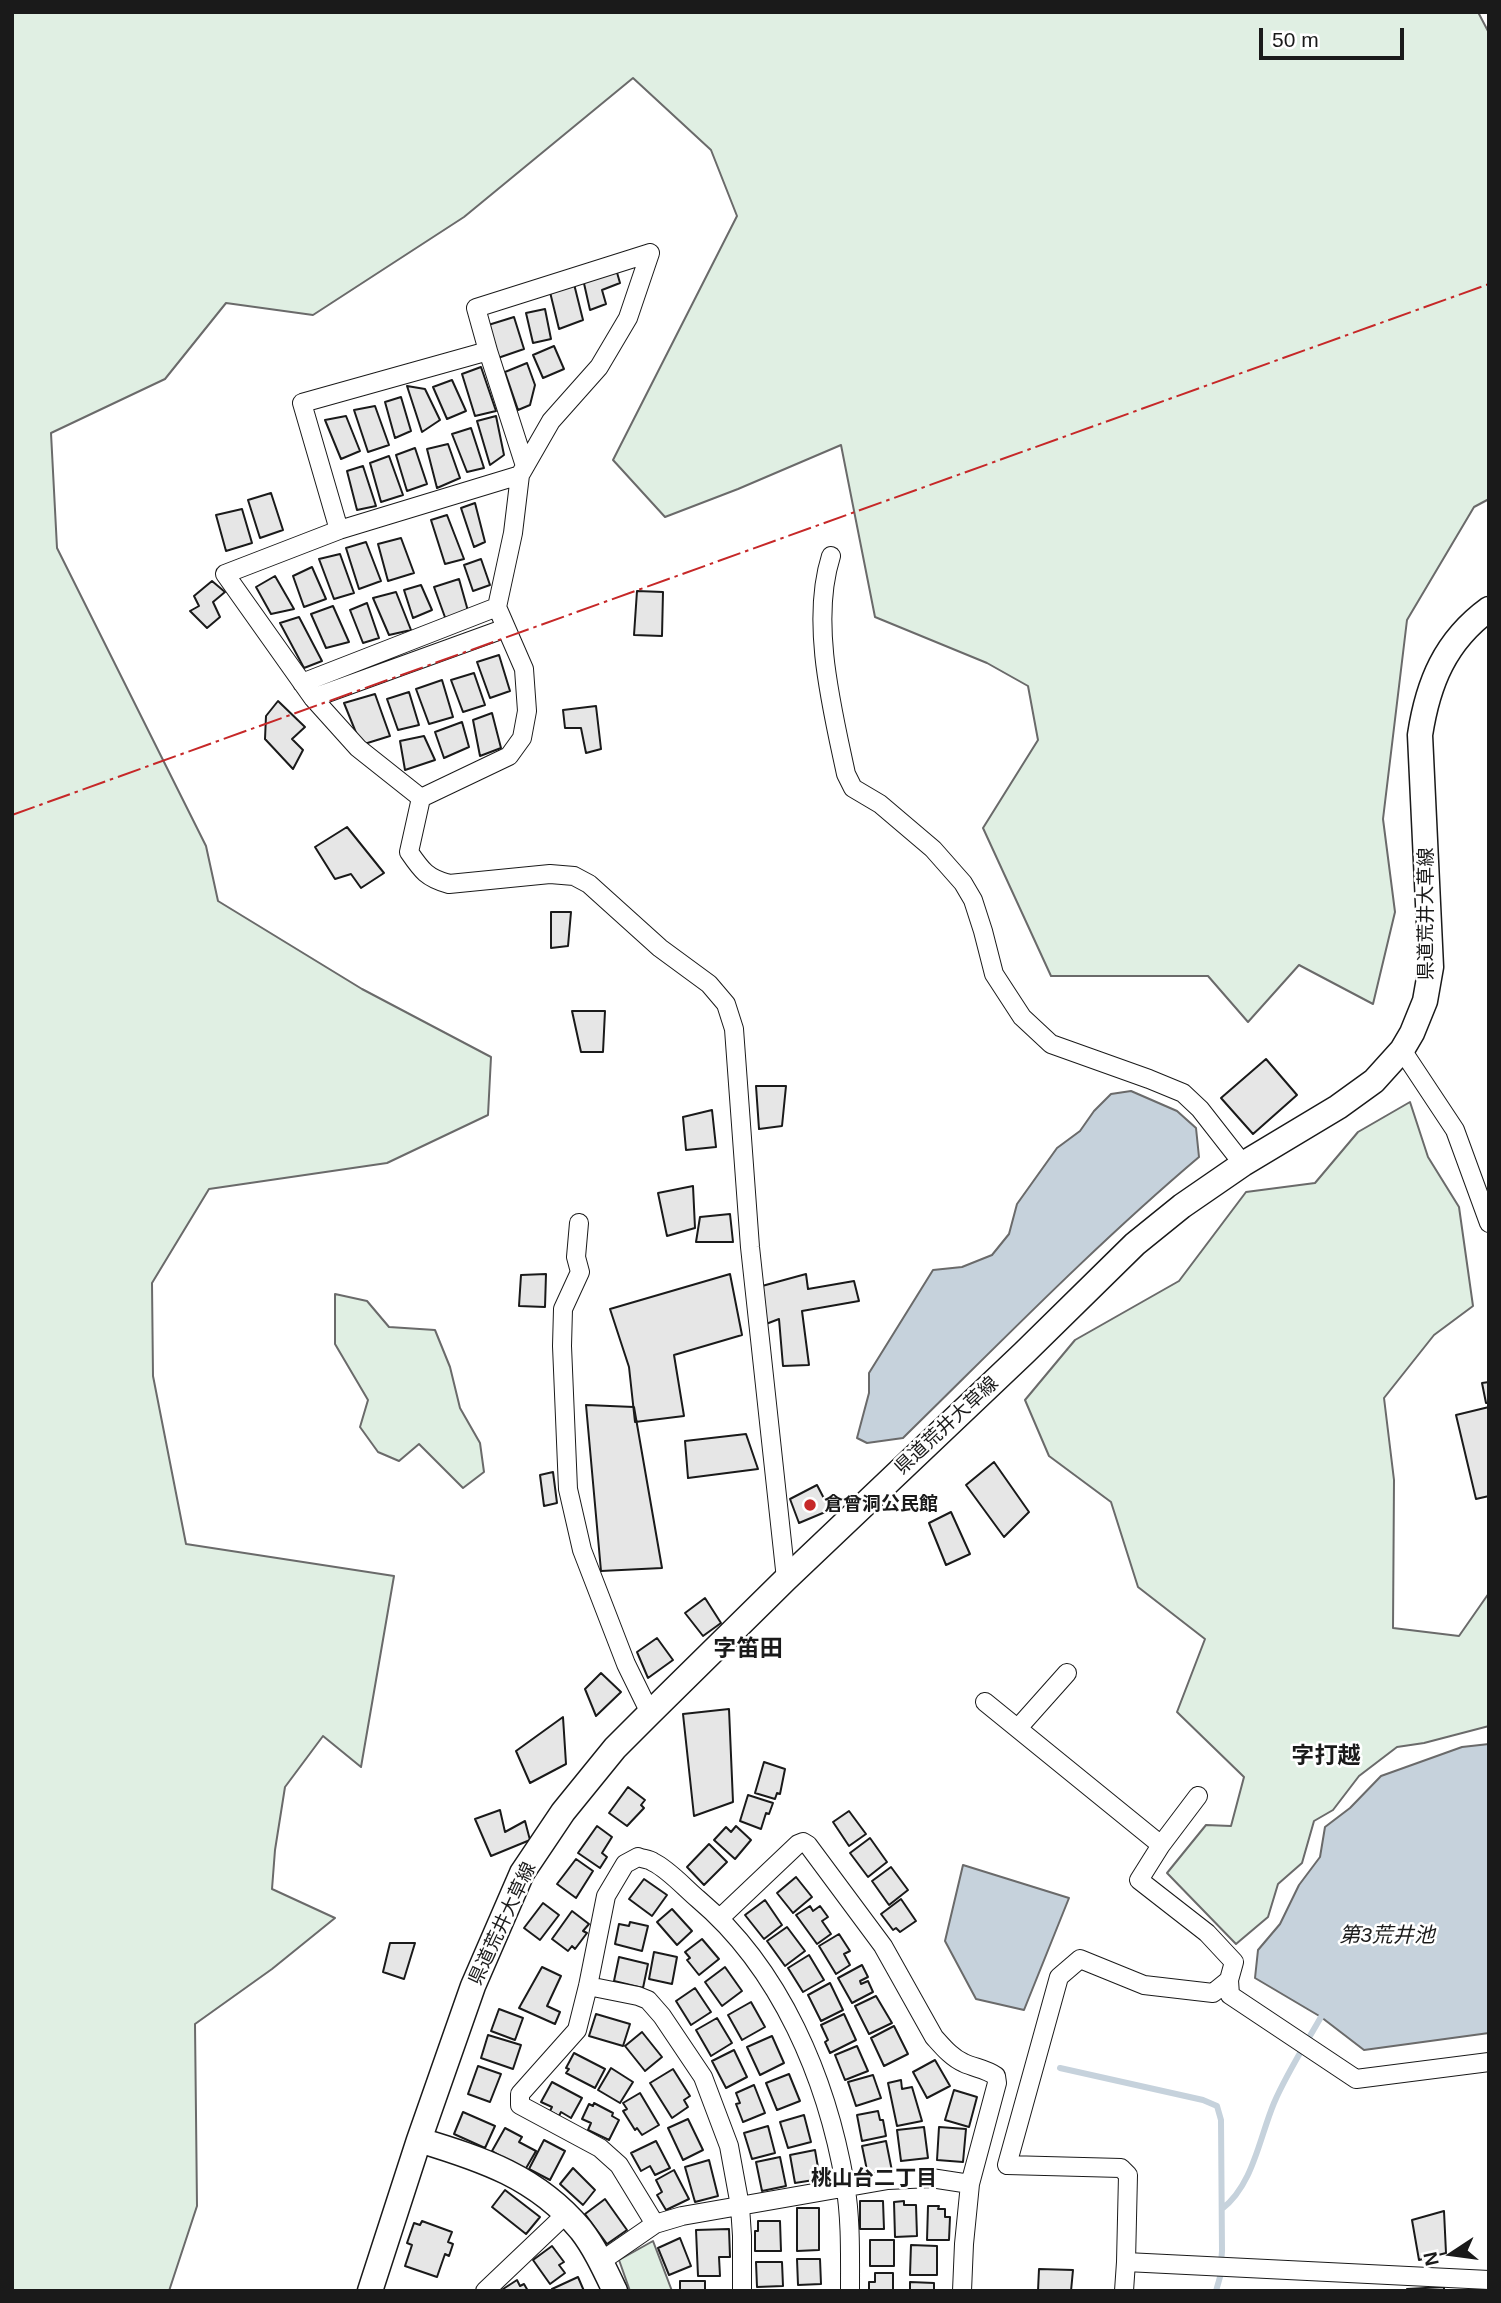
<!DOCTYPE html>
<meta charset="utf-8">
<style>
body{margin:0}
#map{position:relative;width:1501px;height:2303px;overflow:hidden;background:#fff;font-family:Helvetica,sans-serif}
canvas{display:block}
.frame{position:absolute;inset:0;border:14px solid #1a1a1a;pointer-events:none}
.north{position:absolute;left:1417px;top:2219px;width:70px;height:70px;-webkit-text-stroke:5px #fff;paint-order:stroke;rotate:257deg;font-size:19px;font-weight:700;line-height:28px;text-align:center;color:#1a1a1a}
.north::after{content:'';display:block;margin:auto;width:24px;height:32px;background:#1a1a1a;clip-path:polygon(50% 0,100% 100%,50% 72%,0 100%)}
.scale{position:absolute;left:1259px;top:28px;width:145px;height:32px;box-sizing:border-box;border:4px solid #1a1a1a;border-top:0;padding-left:9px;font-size:21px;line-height:24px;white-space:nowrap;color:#1a1a1a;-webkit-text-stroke:5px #fff;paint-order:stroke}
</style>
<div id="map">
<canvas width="1501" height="2303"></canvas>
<div class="frame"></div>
<div class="north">N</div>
<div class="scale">50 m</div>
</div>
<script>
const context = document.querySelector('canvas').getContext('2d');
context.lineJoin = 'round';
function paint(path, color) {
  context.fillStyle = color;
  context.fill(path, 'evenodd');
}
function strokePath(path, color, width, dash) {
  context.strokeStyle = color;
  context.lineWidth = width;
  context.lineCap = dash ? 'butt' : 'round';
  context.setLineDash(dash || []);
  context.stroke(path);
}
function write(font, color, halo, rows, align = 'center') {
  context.font = font + ' Helvetica,"Noto Sans JP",sans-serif';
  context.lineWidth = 5;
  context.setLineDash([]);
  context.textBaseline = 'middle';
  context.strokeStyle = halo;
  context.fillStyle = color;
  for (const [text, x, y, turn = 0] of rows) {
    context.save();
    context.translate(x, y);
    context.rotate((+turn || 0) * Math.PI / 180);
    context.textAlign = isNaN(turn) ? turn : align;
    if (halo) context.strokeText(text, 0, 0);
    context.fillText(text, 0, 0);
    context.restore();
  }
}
const green = new Path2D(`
 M12 12H1478L1489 33V499L1474 507 1407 620 1383 819 1395 912 1373 1004 1299 965 1248 1022 1208 976H1051L983 828 1038 740 1028 686 987 663 875 617 841 445 738 489 665 517 613 460 737 216 711 150 633 78 464 217 313 315 226 303 165 379 51 433 57 548 206 846 218 901 362 989 491 1057 488 1115 387 1163 209 1189 152 1283 153 1376 186 1544 394 1576 361 1767 323 1736 285 1787 275 1850 272 1889 335 1918 272 1969 195 2024 197 2206 169 2291H12Z
 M1410 1102 1428 1157 1459 1207 1473 1306 1434 1335 1384 1398 1394 1480 1393 1628 1459 1636 1489 1593V1726L1424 1743 1397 1747 1359 1776 1333 1810 1314 1821 1302 1863 1278 1884 1268 1917 1236 1944 1167 1873 1206 1825 1231 1826 1244 1777 1177 1712 1205 1639 1138 1587 1111 1502 1049 1456 1025 1400 1075 1340 1179 1281 1246 1192 1315 1183 1358 1132Z
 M335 1294 367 1301 389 1327 435 1330 450 1367 460 1408 480 1443 484 1472 463 1488 419 1444 399 1461 378 1452 360 1427 368 1400 335 1344Z
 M653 2241 672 2291H630L619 2260Z`);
paint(green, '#e0efe3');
strokePath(green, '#6a6a6a', 2);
const water = new Path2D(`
 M1131 1091 1177 1111 1196 1128 1199 1157C1095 1245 1000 1343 903 1438L867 1443 857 1438 869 1393V1373L933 1270 962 1267 992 1255 1009 1234 1017 1204 1057 1148 1080 1131 1094 1111 1111 1094Z
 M1489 1744V2033L1364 2050 1321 2017 1255 1978 1258 1950 1280 1924 1299 1885 1320 1857 1325 1827 1350 1808 1381 1776 1462 1747Z
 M963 1865 1069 1898 1024 2010 976 1999 945 1941Z`);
paint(water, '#c6d2dc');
strokePath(water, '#6a6a6a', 2);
strokePath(new Path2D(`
 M1060 2068 1203 2100 1217 2106 1221 2120 1222 2251 1220 2277 1216 2291
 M1222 2209C1253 2185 1259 2139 1274 2103 1287 2073 1305 2045 1321 2017`), '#c6d2dc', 6);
const building = new Path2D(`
 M616 269 620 283 602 290 606 304 590 310 583 279Z
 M574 284 583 320 559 329 550 292Z
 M545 309 551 339 533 343 526 313Z
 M514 317 524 349 495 359 485 326Z
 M554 346 564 369 543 378 533 355Z
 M527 363 535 385 530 405 518 410 505 372Z
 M481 367 496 411 475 416 462 374Z
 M452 380 466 411 447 419 433 387Z
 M407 386 425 389 440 420 422 432Z
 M401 397 411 431 395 438 385 402Z
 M375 406 389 445 368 452 354 410Z
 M346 416 360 451 341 459 325 420Z
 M496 416 504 455 490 465 477 421Z
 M471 428 484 468 467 472 452 434Z
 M448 444 460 478 437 488 427 449Z
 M415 448 427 484 407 491 396 455Z
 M389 456 403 495 381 502 370 463Z
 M363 466 376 506 357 510 347 471Z
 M271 493 283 530 260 538 248 500Z
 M475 503 485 542 474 547 461 508Z
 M242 509 252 543 226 551 216 515Z
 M447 515 464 559 445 564 431 520Z
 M401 538 414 573 388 581 378 544Z
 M366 542 381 581 359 589 346 548Z
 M340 554 354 593 334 599 319 559Z
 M481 559 490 585 473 591 464 565Z
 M312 567 326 599 304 607 293 576Z
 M275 576 294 609 271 614 256 587Z
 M459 579 468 611 446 620 434 587Z
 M212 581 225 592 213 602 220 617 207 628 190 611 199 606 194 596Z
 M421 585 432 610 413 618 404 590Z
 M637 591 663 592 662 636 634 635Z
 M396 592 411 630 389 635 373 598Z
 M367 603 379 638 363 643 350 610Z
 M333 606 349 642 326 648 311 614Z
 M299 617 322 661 304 668 280 623Z
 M499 655 510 691 490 698 477 662Z
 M474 673 485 705 463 712 451 680Z
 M442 680 453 717 429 724 416 689Z
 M409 692 419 725 398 730 387 699Z
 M375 694 390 736 361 745 344 703Z
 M278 701 305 727 292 739 303 750 293 769 265 739 266 716Z
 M596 706 601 749 586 753 581 728H565L563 710Z
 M492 713 501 748 480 756 473 720Z
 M462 722 469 747 444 758 435 732Z
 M424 736 435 760 405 770 400 741Z
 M347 827 384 873 361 888 351 874 335 879 315 847Z
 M551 912H571L568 946 551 948Z
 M572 1011H605L603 1052H581Z
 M1266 1059 1297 1095 1253 1134 1221 1098Z
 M756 1086H786L782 1126 759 1129Z
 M712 1110 716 1147 686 1150 683 1117Z
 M693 1186 695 1228 667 1236 658 1193Z
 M730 1214 733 1242H696L700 1217Z
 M546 1274 545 1307 519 1306 521 1275Z
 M730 1274 742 1335 674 1355 684 1416 635 1422 629 1367 610 1309Z
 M806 1274 808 1289 854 1281 859 1301 802 1311 809 1365 783 1366 779 1319 766 1324 762 1286Z
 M1489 1382V1403H1486L1482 1383Z
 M586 1405 634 1407 662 1568 601 1571Z
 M1489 1407V1496L1476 1499 1456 1415Z
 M746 1434 758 1469 688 1478 685 1441Z
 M994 1462 1029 1512 1004 1537 966 1485Z
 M553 1472 557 1503 544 1506 540 1475Z
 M817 1485 830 1510 799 1523 790 1499Z
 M951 1512 970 1554 946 1565 929 1523Z
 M705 1598 721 1623 703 1636 685 1613Z
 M657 1638 673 1660 648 1678 637 1652Z
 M601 1673 621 1692 596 1716 585 1689Z
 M729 1709 733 1802 694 1816 683 1714Z
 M563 1717 566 1764 530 1783 516 1751Z
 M764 1762 785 1769 780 1794 777 1793 775 1799 755 1793Z
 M628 1787 645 1800 641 1805 644 1808 627 1826 609 1813Z
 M748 1795 773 1803 769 1814 766 1813 761 1829 740 1821Z
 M500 1810 505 1832 525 1821 530 1840 491 1856 475 1819Z
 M849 1811 866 1834 849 1846 833 1822Z
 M597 1826 612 1837 602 1853 607 1857 600 1868 578 1853Z
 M736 1826 751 1840 735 1859 714 1840 726 1827 731 1832Z
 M870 1838 887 1862 868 1877 850 1853Z
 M709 1844 727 1862 704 1885 687 1867Z
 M576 1859 593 1871 576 1898 557 1884Z
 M891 1867 908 1890 889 1905 872 1881Z
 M796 1877 812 1897 793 1913 777 1893Z
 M644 1879 667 1895 652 1916 629 1899Z
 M901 1899 916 1921 900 1932 896 1928 893 1930 881 1914Z
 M765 1900 782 1925 764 1939 745 1915Z
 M543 1903 559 1915 540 1940 524 1928Z
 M810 1906 813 1911 820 1906 828 1917 822 1921 831 1934 817 1944 796 1915Z
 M672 1909 692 1931 677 1945 657 1922Z
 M572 1911 589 1924 583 1931 587 1933 575 1949 572 1946 568 1951 552 1939Z
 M630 1922 648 1926 642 1951 615 1944 619 1924 629 1926Z
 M787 1927 805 1951 785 1966 767 1941Z
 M839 1934 850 1951 844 1954 850 1965 836 1974 819 1946Z
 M702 1939 719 1959 699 1975 687 1960 690 1958 685 1952Z
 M390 1943H415L404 1979 383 1972Z
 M654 1952 677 1957 672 1984 649 1979Z
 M809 1955 824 1980 803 1992 788 1968Z
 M619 1957 648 1964 643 1988 614 1981Z
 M862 1965 868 1977 860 1981 861 1984 868 1981 873 1992 852 2003 838 1978Z
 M542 1967 561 1976 547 2006 560 2012 555 2024 519 2008Z
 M725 1967 742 1991 722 2006 705 1982Z
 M830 1983 843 2010 821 2021 808 1995Z
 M695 1988 711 2012 691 2025 676 2001Z
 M876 1996 892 2023 869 2034 855 2006Z
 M751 2002 765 2027 742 2040 728 2015Z
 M499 2009 523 2018 515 2040 491 2031Z
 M596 2014 630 2024 623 2046 589 2036Z
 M844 2014 856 2040 830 2053 825 2042 828 2040 821 2025Z
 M717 2018 732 2043 711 2056 696 2030Z
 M894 2026 908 2054 884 2066 871 2038Z
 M642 2032 662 2057 645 2071 625 2046Z
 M488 2035 521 2045 513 2069 481 2058Z
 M772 2036 784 2063 760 2075 747 2047Z
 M857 2046 868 2071 845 2080 835 2055Z
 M734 2050 747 2077 726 2088 712 2061Z
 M574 2053 605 2069 595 2088 566 2073 569 2069 566 2068Z
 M935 2060 950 2086 927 2098 913 2072Z
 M478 2066 501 2074 490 2102 468 2094Z
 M611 2068 633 2082 620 2103 598 2090Z
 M673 2069 690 2096 684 2100 688 2107 672 2118 650 2083Z
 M789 2074 800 2101 777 2110 766 2083Z
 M873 2075 881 2098 856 2106 848 2082Z
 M901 2080 902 2089 912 2087 922 2121 897 2126 888 2083Z
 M552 2082 582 2098 571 2118 561 2112 559 2116 550 2111 552 2107 541 2102Z
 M754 2085 765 2113 743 2122 736 2104 740 2103 736 2093Z
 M954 2090 977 2097 969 2127 945 2120Z
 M640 2093 659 2125 642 2135 637 2128 635 2130 623 2111 627 2109 623 2103Z
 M594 2103 613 2113 612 2116 619 2120 609 2140 588 2130 591 2123 582 2119 589 2104 593 2106Z
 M878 2111 880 2120H883L886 2136 862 2141 857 2115Z
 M463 2112 495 2126 485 2148 454 2134Z
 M804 2115 811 2142 788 2148 780 2122Z
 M688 2119 703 2150 683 2160 668 2128Z
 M768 2126 775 2153 752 2159 744 2133Z
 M924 2127 928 2158 901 2161 897 2130Z
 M939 2127 966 2129 963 2162 937 2160Z
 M505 2128 522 2137 519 2142 536 2151 525 2170 492 2151Z
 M544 2140 565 2151 550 2180 529 2169Z
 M656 2141 670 2168 655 2175 650 2166 641 2171 631 2153Z
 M886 2141 892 2171 868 2175 862 2146Z
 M815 2150 820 2179 795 2183 790 2155Z
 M780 2157 786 2186 762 2191 756 2162Z
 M709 2160 718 2196 695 2202 685 2167Z
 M573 2168 595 2190 583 2205 560 2184Z
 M674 2170 689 2199 666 2210 657 2195 662 2192 656 2180Z
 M505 2190 540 2217 526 2234 492 2207Z
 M605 2199 627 2230 607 2244 585 2214Z
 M860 2201H883L884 2229H860Z
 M904 2201V2205H916L917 2236 895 2237 894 2202Z
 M928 2206H939L938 2209H945V2217H950L949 2240H927Z
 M797 2208H819V2250L797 2251Z
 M1444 2211 1446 2253 1419 2260 1412 2220Z
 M422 2221 452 2232 448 2242 453 2244 449 2256 445 2254 437 2277 405 2266 412 2245 407 2243 414 2223 420 2225Z
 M758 2221H780L781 2251H755V2231H758Z
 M729 2229 730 2257H719L720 2276H698L696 2230Z
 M680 2238 691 2266 669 2275 658 2248Z
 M870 2240H894V2266H870Z
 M911 2245 937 2246V2275H910Z
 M552 2246 564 2262 559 2265 565 2273 550 2284 533 2260Z
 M797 2259H820L821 2284 798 2285Z
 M756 2262H782L783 2286 757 2287Z
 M1039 2269 1073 2270 1071 2291H1038Z
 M875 2273H893V2291H869V2282H875Z
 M578 2277 584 2291H552V2289Z
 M517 2280 520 2286 524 2284 528 2291H500Z
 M680 2281H705V2291H680Z
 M910 2282 934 2283V2291H910Z
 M1444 2287V2291H1407V2289Z`);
paint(building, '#e6e6e6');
strokePath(building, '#1a1a1a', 2);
const street = new Path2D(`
 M488 351 525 466
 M339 530 520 475
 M831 556C810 622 832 708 846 774L853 788 880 804 933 849 963 883 973 900 983 931 994 974 1022 1017 1051 1044 1149 1079 1183 1093 1200 1109 1243 1164
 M302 683 497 607
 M313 698 506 628
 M421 798 409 852C422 871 427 878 449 884L550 874 574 876 589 884 660 948 709 984 726 1004 734 1029 750 1247 786 1579
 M421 798 358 748 313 698 225 574 339 530 302 403 488 351 476 308 650 253
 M421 798 509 756 522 738 527 711 524 669 497 607 513 533 520 475 551 421 599 367 628 318 650 253
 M1402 1050 1455 1130 1489 1223
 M579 1223 576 1257 580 1272 563 1309 562 1346 568 1489 582 1550 626 1664 650 1713
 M985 1702 1161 1845 1139 1880 1207 1933 1234 1962 1229 1980 1230 1995 1356 2079 1489 2062
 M1018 1728 1067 1673
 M1161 1845 1198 1796
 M720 1918 798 1844 803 1842 808 1845 883 1946 934 2037C943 2047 952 2058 964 2063 975 2068 986 2069 996 2076L997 2083 970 2184 964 2244 962 2291
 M1229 1980 1213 1993 1144 1985 1080 1959 1059 1977 1007 2165 1121 2168 1128 2175 1126 2262 1489 2280
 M588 1986 638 1996 648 2000 662 2016 703 2077 729 2146 740 2206 742 2236V2291
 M655 2224 619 2165 600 2148 520 2105V2094L577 2030 588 1986 606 1896 625 1864 638 1857C642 1859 649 1859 653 1862 668 1869 685 1888 698 1899 781 1969 827 2079 845 2184 851 2218 850 2256 850 2291
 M600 2262 655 2224 682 2216 888 2180 931 2178 970 2184
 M485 2291 566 2214
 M1124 2291 1126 2262`);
const secondary = new Path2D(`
 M419 2140C482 2159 537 2177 581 2230 595 2248 605 2270 615 2291
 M370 2291 419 2140 473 1986 522 1873 563 1812 615 1748 650 1713 786 1579 1024 1353 1135 1244 1182 1206 1243 1164 1338 1107 1374 1081 1402 1050 1412 1033 1425 1001 1431 967 1420 735C1428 683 1445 641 1489 609`);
strokePath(street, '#1a1a1a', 20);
strokePath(secondary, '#1a1a1a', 27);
strokePath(street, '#fff', 18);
strokePath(secondary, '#fff', 24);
strokePath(new Path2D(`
 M12 815 1489 284`), '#c62828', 2, [24, 5, 3.5, 5]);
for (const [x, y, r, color] of [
 [810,1505,7,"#c62828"]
]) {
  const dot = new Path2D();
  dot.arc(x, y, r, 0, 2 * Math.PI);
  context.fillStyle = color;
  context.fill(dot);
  strokePath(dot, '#fff', 2.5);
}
write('19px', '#1a1a1a', '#fff', [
 ["県道荒井大草線",1427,914,-90],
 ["県道荒井大草線",947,1426,-43],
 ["県道荒井大草線",503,1924,-65]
]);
write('bold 19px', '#1a1a1a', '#fff', [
 ["倉曾洞公民館",824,1505]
], 'left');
write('italic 21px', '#1a1a1a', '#fff', [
 ["第3荒井池",1387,1936]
]);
write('bold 21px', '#1a1a1a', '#fff', [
 ["桃山台二丁目",874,2179]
]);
write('bold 23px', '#1a1a1a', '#fff', [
 ["字笛田",748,1650],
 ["字打越",1326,1757]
]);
</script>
